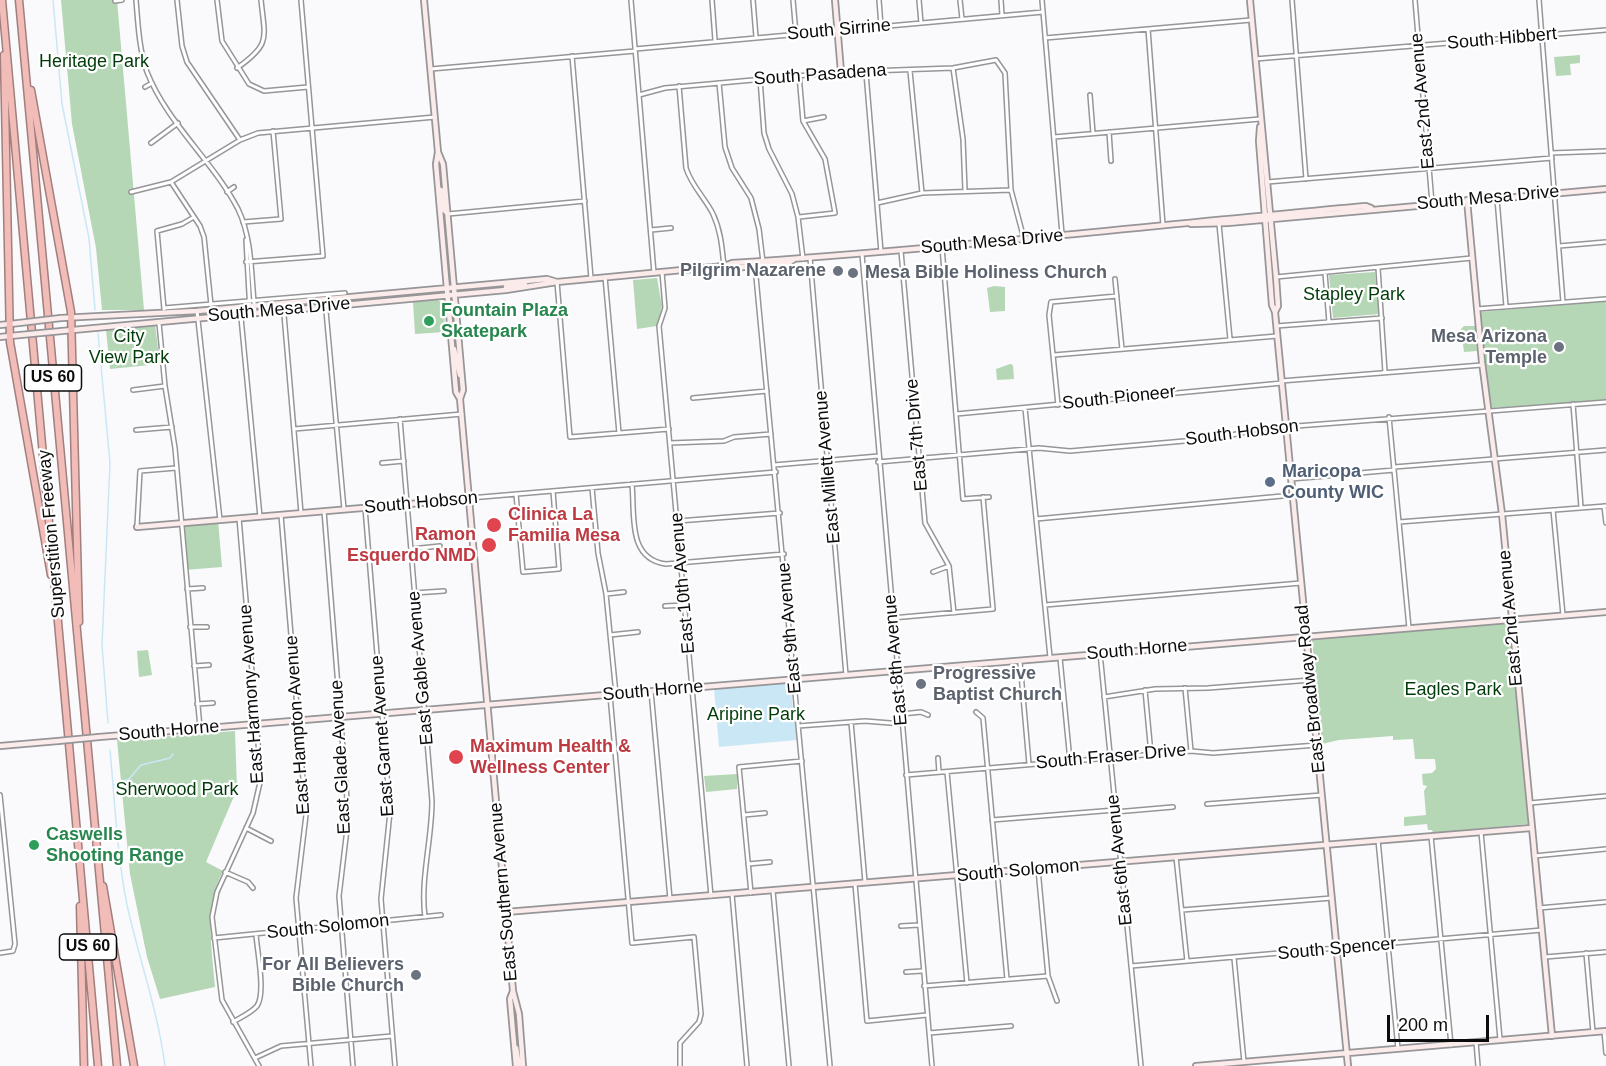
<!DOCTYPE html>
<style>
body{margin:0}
#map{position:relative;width:1606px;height:1066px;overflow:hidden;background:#fafafd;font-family:Helvetica,sans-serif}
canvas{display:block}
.scale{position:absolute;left:1387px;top:1015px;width:102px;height:27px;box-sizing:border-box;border:3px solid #0b0b0c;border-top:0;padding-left:8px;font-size:18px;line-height:21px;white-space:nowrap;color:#0b0b0c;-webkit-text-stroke:4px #fff;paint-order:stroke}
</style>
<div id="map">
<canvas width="1606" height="1066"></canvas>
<div class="scale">200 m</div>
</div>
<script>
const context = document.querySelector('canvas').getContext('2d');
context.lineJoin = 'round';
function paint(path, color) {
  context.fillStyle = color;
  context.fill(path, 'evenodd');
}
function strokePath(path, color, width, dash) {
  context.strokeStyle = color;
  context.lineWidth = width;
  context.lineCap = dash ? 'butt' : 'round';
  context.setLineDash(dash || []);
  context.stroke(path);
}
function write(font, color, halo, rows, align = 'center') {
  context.font = font + ' Helvetica,sans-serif';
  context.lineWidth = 4.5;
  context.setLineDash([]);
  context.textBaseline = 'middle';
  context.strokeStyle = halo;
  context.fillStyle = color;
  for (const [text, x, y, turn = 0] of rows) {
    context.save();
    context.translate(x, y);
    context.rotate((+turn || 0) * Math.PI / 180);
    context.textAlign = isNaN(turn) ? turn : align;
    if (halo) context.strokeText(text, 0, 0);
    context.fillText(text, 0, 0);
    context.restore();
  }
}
paint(new Path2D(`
 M61 0H117L144 310H102L96 248 72 124Z
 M1580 55V63L1570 64 1571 75 1556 76 1554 57Z
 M1375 272 1379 314 1333 318 1329 275Z
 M657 278 662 306 657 326 637 329 633 280Z
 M994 286 1005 287V311L990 312 987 288Z
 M438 300 444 304 445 332 415 334 413 302Z
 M1606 301V400L1492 408 1486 376 1480 312Z
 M155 324 160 364 110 369 106 330Z
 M1464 326H1475L1477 351 1464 352 1461 329Z
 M1010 364 1013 365 1014 379 997 380 996 369Z
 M218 520 222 567 185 570 181 523Z
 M1509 623 1528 824 1433 833 1432 830H1428L1427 824 1404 826V817L1426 815 1424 791 1427 786 1423 785 1422 774 1432 773 1436 769 1435 759H1415L1413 739 1393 740V736L1339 740 1322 744 1312 640 1315 638Z
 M148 650 152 675 139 677 137 651Z
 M235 731 237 789 206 862 223 871C204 907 212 948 215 987L160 999 147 957 130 874 117 740Z
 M737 774V789L706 792 704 776Z`), '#b5d7b5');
paint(new Path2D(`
 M790 683 797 740 719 747 714 689Z`), '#cae7f6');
strokePath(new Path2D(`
 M53 0 62 104 89 238 95 310
 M98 333 110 463 102 645 108 723
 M110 750C115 802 117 855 127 905 139 959 158 1011 165 1066
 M114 785 129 779 141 765 170 758 173 754`), '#cae7f6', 1.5);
const street = new Path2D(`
 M136 0C138 24 139 49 147 72 167 123 213 161 238 209 253 240 251 278 255 312
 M177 0 182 46 187 62 240 140
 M217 0 222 41 249 84 264 91 308 87
 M631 0 654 273
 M712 0 715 40
 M753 0 756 37
 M793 0 796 34
 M879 0 881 26
 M919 0 921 23
 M960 0 962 19
 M1001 0 1002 15
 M1042 0 1062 234
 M1292 0 1306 179
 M1415 0 1432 203
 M1539 0 1563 302
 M115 1 122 0
 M1148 29 1163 225
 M1045 38 1251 20
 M635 49 1043 12
 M572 56 591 278
 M1255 59 1606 30
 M237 68C271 44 265 39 261 0
 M953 68 963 139 965 190
 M431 69 635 51
 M910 71 922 193
 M866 73 881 252
 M760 79 764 133 769 149 792 194 798 217 803 259
 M719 83 725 147 732 168 751 198 759 229 763 262
 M679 86 686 168C691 185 705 198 713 214 721 231 722 248 724 266
 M145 87 152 83
 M639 95 665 88 841 72 953 68 996 60 1005 73 1011 190 1024 239
 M1090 95 1093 133
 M803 121 824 117
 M1109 132 1111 161
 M1054 137 1260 119
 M151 143 178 123
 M1551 153 1606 151
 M171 182 200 226 204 237 211 305
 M1267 182 1552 158
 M131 192 171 182 240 140 258 133 435 117
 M227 192 234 187
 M1497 199 1506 306
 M877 203 922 193 1011 190
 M448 214 585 201
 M799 217 835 213 825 159 803 121 799 75
 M243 222 281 219 273 131
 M1219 224 1230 339
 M651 230 671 228
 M246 240 250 312
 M1559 246 1606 242
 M942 247 963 499 989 497
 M901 251 925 523 949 566 954 613
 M862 254 932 1066
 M810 258 846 675
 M246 262 323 256 301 0
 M755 266 830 1066
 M1378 268 1385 372
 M662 272 665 308 659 326 711 896
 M1325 273 1329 322
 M605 277 619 433
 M1276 277 1472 258
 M1115 279 1122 349
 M557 282 570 437 669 429
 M325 300 344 509
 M283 303 301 513
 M240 307 260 517
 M164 308 345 293
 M164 309 157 231 182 224 194 217
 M1477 309 1606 299
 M197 311 220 520
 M159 323 165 386 175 448 200 728
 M1276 326 1382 318
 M1054 355 1277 336
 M1281 381 1482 365
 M133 390 165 386
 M693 398 767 391
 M1573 404 1581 507
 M1058 405 1049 315 1051 302 1117 296
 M1025 408 1050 657
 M956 414 1282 383
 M1389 417 1409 628
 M400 419 432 801C432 840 420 879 425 917
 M294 429 462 414
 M136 430 172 427
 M670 443 724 441 734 437 771 434
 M878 462 1039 448 1070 451 1219 438 1258 429 1606 402
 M382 463 404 461
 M774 465 879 456
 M1394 467 1606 450
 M1291 479 1394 470
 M632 484C635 515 627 559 666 564L784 554
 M592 488 598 553 606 594 616 694
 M516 494 523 572 559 569 553 491
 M470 498 776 472
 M1604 506 1606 523
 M365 508 390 812 381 899 395 1066
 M1553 510 1563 615
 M324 511 347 799V829L339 896 353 1066
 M281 515 306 815 296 898 311 1066
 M239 518 261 778 253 813 217 892 212 917 222 1000 259 1066
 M1036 519 1293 495
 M678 521 780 513
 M1399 522 1606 506
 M137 526 140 471 176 468
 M411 549 440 546
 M933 572 949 566
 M187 589 203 588
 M414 593 444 591
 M606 594 624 592
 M1045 605 1301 583
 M665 606 685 605
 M892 618 993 609 983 497
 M190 627H207
 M610 635 638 632
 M1100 653 1141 1066
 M1060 658 1070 761
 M1020 662 1029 764
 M194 666 209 665
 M1185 688 1191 751
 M1145 690 1151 754
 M651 691 670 899
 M610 695 632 943 694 937 701 1014 699 1022 680 1043V1066
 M1104 697 1155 689 1208 688 1311 680
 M197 704 213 703
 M976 712 983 718 1007 979
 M902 714 921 712 928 715
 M851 722 865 882
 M798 726 865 721 903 724
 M938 758 939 772
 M947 772 967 983
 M906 775 1191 751 1213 753 1317 745
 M1530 803 1606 796
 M1207 804 1322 795
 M1115 812 1173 807
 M744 815 765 813
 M992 820 1115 810
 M246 828 271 841
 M1481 832 1500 1039
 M1431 836 1451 1045
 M1378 840 1398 1049
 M1534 856 1606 849
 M1176 857 1187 961
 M748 864 770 862
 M1038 869 1048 976 1057 1001
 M225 872 248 882 253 888
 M855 884 867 1021 927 1015
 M773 891 789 1066
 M751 893 739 767 802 761
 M732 894 747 1066
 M1539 908 1606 902
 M1182 910 1332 898
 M901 926 919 925
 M214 938 441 915
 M0 953 13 951 15 944 0 795
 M1586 953 1593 1032
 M1545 957 1606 952
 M1234 958 1244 1062
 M1131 966 1542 930
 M906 972 922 971
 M924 986 1048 976
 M233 1022C241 1017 251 1013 257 1006 266 993 257 951 256 934
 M1604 1031 1606 1053
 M929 1033 1011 1026
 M1476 1042 1478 1066
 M255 1058 281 1046 392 1036`);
const secondary = new Path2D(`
 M424 0 438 152 436 164 456 392 460 399
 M835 0 841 72
 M1250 0 1276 277 1278 306 1275 312
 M1260 127 1259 141 1272 305 1275 312 1348 1066
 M438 152 443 164 463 390 460 399 513 991 510 999 516 1066
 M441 190 443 209 448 214
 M1467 200 1482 362 1502 514 1552 1036
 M1191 224 1228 223 1606 189
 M724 266 733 268 788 263 793 260
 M506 287 525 283
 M61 318 197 311 547 279 557 282
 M0 325 19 323
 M62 331 506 290 557 282 724 266 732 263C944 249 1155 225 1366 206L1371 208
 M0 337 20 335
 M454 349 460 375
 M137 527 469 499
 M99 737 1606 612
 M0 746 58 741
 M506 912 1531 828
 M513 991 519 1014 523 1066
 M516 1048 519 1066
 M1196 1066 1606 1031`);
const highway = new Path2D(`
 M2 0 98 1066
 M19 0 117 1066
 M4 55 10 342 51 575
 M31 90 71 312 79 622
 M103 886 134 1066
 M80 906 84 1066`);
strokePath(street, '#969698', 6);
strokePath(secondary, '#969698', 8);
strokePath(highway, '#a17f7c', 9);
strokePath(street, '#fff', 3);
strokePath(secondary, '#fbebea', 4.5);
strokePath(highway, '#f2bdb9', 6);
const secondaryBridge = new Path2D(`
 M19 323 61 318
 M20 335 62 331
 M58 741 99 737`);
strokePath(secondaryBridge, '#969698', 8, []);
strokePath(secondaryBridge, '#fbebea', 4.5);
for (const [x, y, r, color] of [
 [838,271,6,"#6b7280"],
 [853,273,6,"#6b7280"],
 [429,321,6,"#2e9e5b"],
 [1559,347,6,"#6b7280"],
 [1270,482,6,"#5c6f8a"],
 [494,525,8,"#e0444e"],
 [489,545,8,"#e0444e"],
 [921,684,6,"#6b7280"],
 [456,757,8,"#e0444e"],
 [34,845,6,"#2e9e5b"],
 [416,975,6,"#6b7280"]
]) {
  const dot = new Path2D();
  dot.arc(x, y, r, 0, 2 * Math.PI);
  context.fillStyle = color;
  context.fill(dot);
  strokePath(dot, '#fff', 2);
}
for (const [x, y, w] of [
 [53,378,57],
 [88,947,57]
]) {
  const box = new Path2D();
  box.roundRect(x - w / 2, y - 13, w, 26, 4.5);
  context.fillStyle = '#fff';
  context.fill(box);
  strokePath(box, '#0b0b0c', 1.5);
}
write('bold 16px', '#0b0b0c', null, [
 ["US 60",53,378],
 ["US 60",88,947]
]);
write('18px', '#0b0b0c', '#fff', [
 ["South Sirrine",839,30,-5],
 ["South Hibbert",1502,39,-5],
 ["South Pasadena",820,75,-4],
 ["East 2nd Avenue",1423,101,-95],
 ["South Mesa Drive",1488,198,-5],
 ["South Mesa Drive",992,242,-5],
 ["South Mesa Drive",279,310,-5],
 ["South Pioneer",1119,398,-6],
 ["South Hobson",1242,433,-7],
 ["East 7th Drive",917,435,-95],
 ["East Millett Avenue",828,467,-95],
 ["South Hobson",421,503,-5],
 ["Superstition Freeway",52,534,-95],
 ["East 10th Avenue",683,583,-95],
 ["East 2nd Avenue",1511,618,-95],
 ["East 9th Avenue",790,628,-95],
 ["South Horne",1137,650,-5],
 ["East 8th Avenue",896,660,-95],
 ["East Gable Avenue",421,668,-95],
 ["East Broadway Road",1311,689,-96],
 ["South Horne",653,691,-5],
 ["East Harmony Avenue",252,694,-94],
 ["East Hampton Avenue",298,725,-94],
 ["South Horne",169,731,-5],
 ["East Garnet Avenue",383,736,-94],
 ["East Glade Avenue",341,757,-93],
 ["South Fraser Drive",1111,757,-5],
 ["East 6th Avenue",1120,860,-96],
 ["South Solomon",1018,871,-5],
 ["East Southern Avenue",504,892,-95],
 ["South Solomon",328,927,-6],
 ["South Spencer",1337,949,-5]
]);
write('18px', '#003c0a', '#fff', [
 ["Heritage Park",94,62],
 ["Stapley Park",1354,295],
 ["City",129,337],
 ["View Park",129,358],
 ["Eagles Park",1453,690],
 ["Aripine Park",756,715],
 ["Sherwood Park",177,790]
]);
write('bold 18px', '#5b616d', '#fff', [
 ["Pilgrim Nazarene",826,271],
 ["Mesa Bible Holiness Church",865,273,"left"],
 ["Mesa Arizona",1547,337],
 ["Temple",1547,358],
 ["Progressive",933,674,"left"],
 ["Baptist Church",933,695,"left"],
 ["For All Believers",404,965],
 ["Bible Church",404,986]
], 'right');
write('bold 18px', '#27864d', '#fff', [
 ["Fountain Plaza",441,311],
 ["Skatepark",441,332],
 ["Caswells",46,835],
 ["Shooting Range",46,856]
], 'left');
write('bold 18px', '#4e5e75', '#fff', [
 ["Maricopa",1282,472],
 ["County WIC",1282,493]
], 'left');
write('bold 18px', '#be3a42', '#fff', [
 ["Clinica La",508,515],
 ["Familia Mesa",508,536],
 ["Ramon",476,535,"right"],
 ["Esquerdo NMD",476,556,"right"],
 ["Maximum Health &",470,747],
 ["Wellness Center",470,768]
], 'left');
</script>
